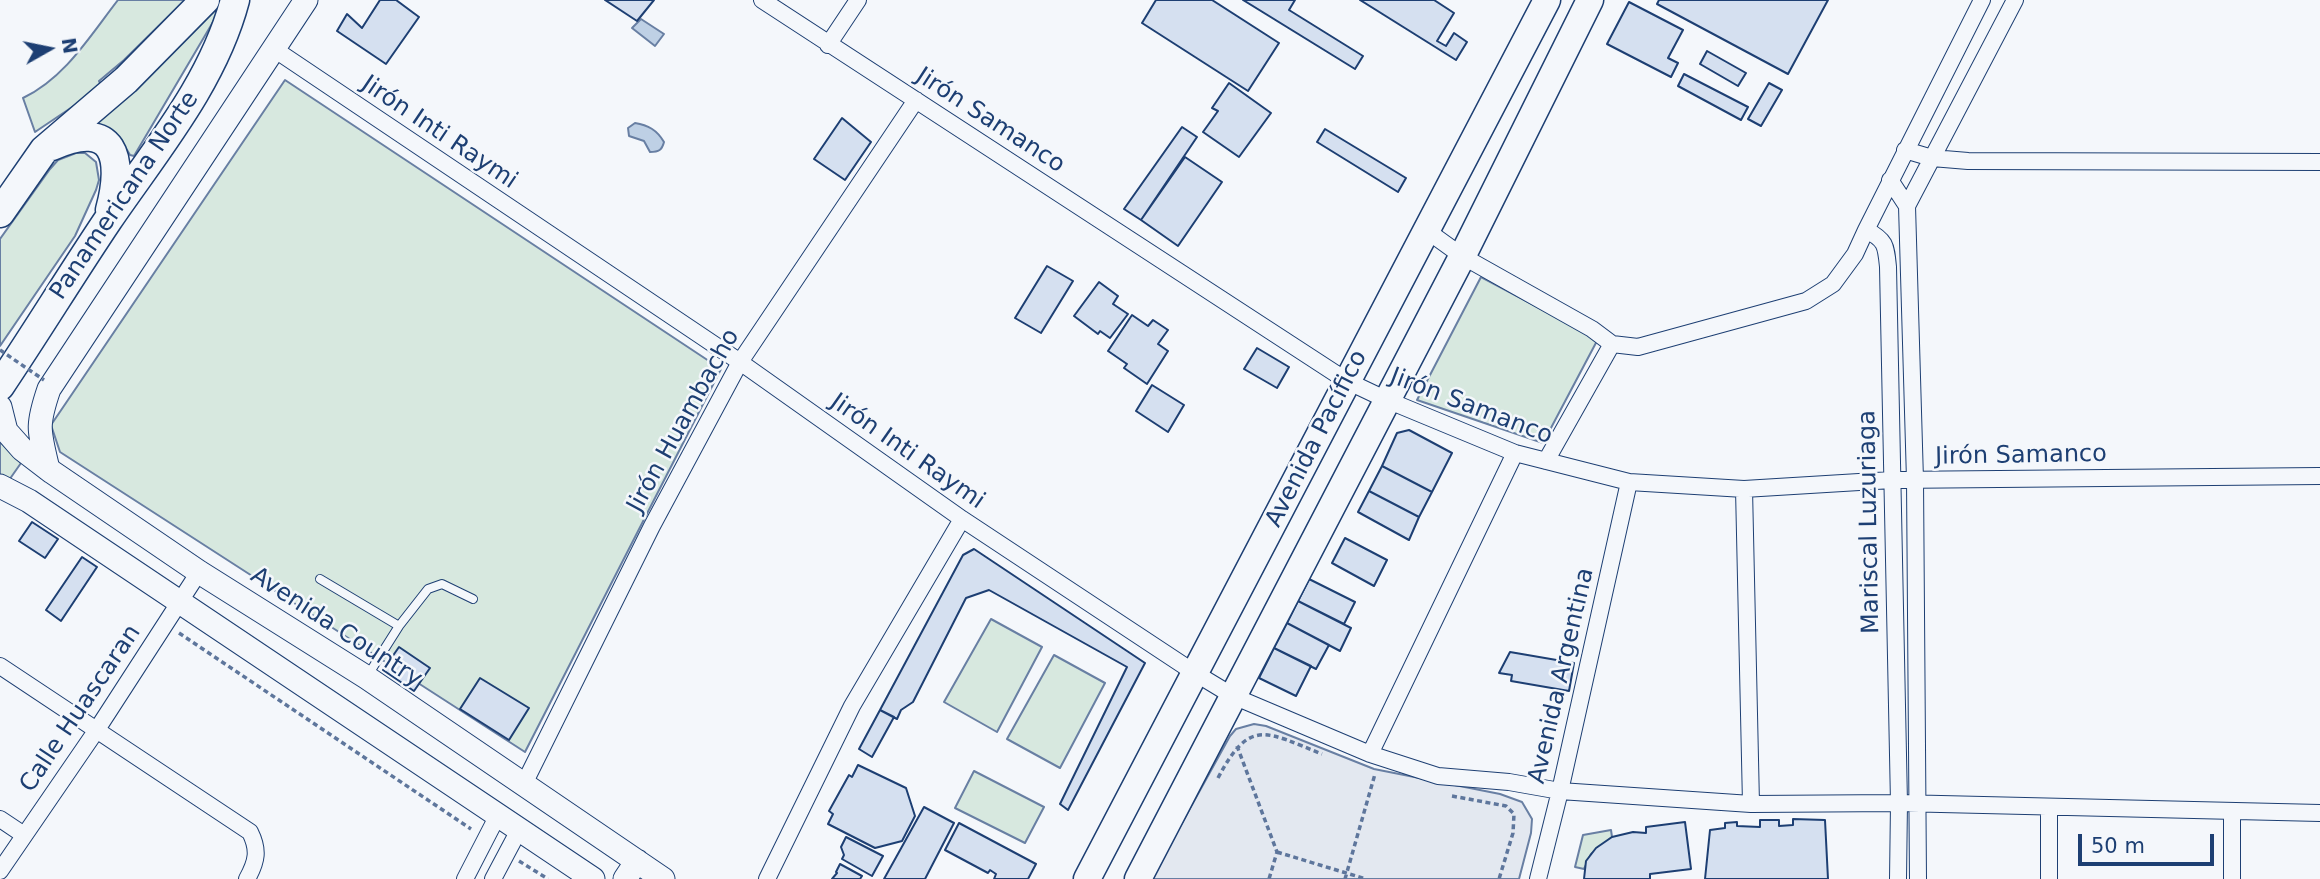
<!DOCTYPE html>
<meta charset="utf-8">
<style>
body{margin:0}
#map{position:relative;width:2320px;height:879px;overflow:hidden;background:#f4f7fb;font-family:"DejaVu Sans",sans-serif}
canvas{display:block}
.north{position:absolute;left:14px;top:14px;width:70px;height:70px;-webkit-text-stroke:5px #f4f7fb;paint-order:stroke;rotate:81deg;font-size:19px;font-weight:700;line-height:28px;text-align:center;color:#1d3f73}
.north::after{content:'';display:block;margin:auto;width:24px;height:32px;background:#1d3f73;clip-path:polygon(50% 0,100% 100%,50% 72%,0 100%)}
.scale{position:absolute;left:2078px;top:834px;width:136px;height:32px;box-sizing:border-box;border:4px solid #1d3f73;border-top:0;padding-left:9px;font-size:21px;line-height:24px;white-space:nowrap;color:#1d3f73;-webkit-text-stroke:5px #f4f7fb;paint-order:stroke}
</style>
<div id="map">
<canvas width="2320" height="879"></canvas>
<div class="north">N</div>
<div class="scale">50 m</div>
</div>
<script>
const context = document.querySelector('canvas').getContext('2d');
context.lineJoin = 'round';
function paint(path, color) {
  context.fillStyle = color;
  context.fill(path, 'evenodd');
}
function strokePath(path, color, width, dash) {
  context.strokeStyle = color;
  context.lineWidth = width;
  context.lineCap = dash ? 'butt' : 'round';
  context.setLineDash(dash || []);
  context.stroke(path);
}
function write(font, color, halo, rows, align = 'center') {
  context.font = font + ' "DejaVu Sans",sans-serif';
  context.lineWidth = 5;
  context.setLineDash([]);
  context.textBaseline = 'middle';
  context.strokeStyle = halo;
  context.fillStyle = color;
  for (const [text, x, y, turn = 0] of rows) {
    context.save();
    context.translate(x, y);
    context.rotate((+turn || 0) * Math.PI / 180);
    context.textAlign = isNaN(turn) ? turn : align;
    if (halo) context.strokeText(text, 0, 0);
    context.fillText(text, 0, 0);
    context.restore();
  }
}
const green = new Path2D(`
 M118 0H185L124 60 99 81 102 87 35 132 23 98C65 78 90 36 118 0Z
 M217 0H226L134 156 130 155C121 138 111 128 93 122Z
 M285 80 721 369 525 752 60 452 51 425Z
 M76 153H85L96 162 99 180 96 190 75 236 0 346V239L50 169 58 160Z
 M1481 277 1598 339 1543 443 1417 400Z
 M0 441 21 463 7 483 0 478Z
 M991 619 1042 647 997 732 944 702Z
 M1054 655 1105 683 1060 768 1007 739Z
 M974 771 1044 807 1025 843 955 808Z
 M1611 830 1612 837 1591 854 1584 869 1575 867 1583 835Z`);
paint(green, '#d7e8df');
strokePath(green, '#687fa3', 2);
const parking = new Path2D(`
 M1254 724 1266 726 1374 769 1500 794 1522 802 1532 819 1531 833 1519 879H1151L1230 736 1236 729Z`);
paint(parking, '#e3e8f0');
strokePath(parking, '#687fa3', 2);
const water = new Path2D(`
 M641 19 664 34 655 46 632 28Z
 M635 123C648 125 657 130 664 142 662 150 659 152 650 152L644 141 629 136 628 128Z`);
paint(water, '#bed0e5');
strokePath(water, '#687fa3', 2);
const building = new Path2D(`
 M380 0H396L419 17 386 64 337 31 347 14 362 28Z
 M605 0H654L637 21Z
 M1156 0H1212L1279 43 1248 91 1142 23Z
 M1243 0H1295L1289 10 1363 56 1355 69Z
 M1360 0H1434L1454 13 1437 41 1446 46 1454 33 1467 42 1456 60Z
 M1659 0H1828L1788 74 1657 4Z
 M1629 2 1683 30 1668 58 1678 63 1671 77 1607 44Z
 M1707 51 1746 73 1738 86 1700 64Z
 M1684 74 1748 107 1741 120 1678 86Z
 M1229 83 1271 113 1239 157 1203 132 1218 111 1212 108Z
 M1769 83 1782 90 1761 126 1748 119Z
 M842 118 871 142 845 180 814 159Z
 M1182 127 1197 137 1141 220 1124 209Z
 M1325 129 1406 178 1398 192 1317 142Z
 M1185 157 1222 182 1178 246 1141 220Z
 M1047 266 1073 281 1041 333 1015 318Z
 M1099 282 1118 296 1113 304 1128 314 1110 338 1100 331 1098 334 1074 316Z
 M1132 315 1148 326 1153 320 1168 330 1158 344 1168 351 1147 384 1124 368 1127 364 1108 351Z
 M1257 348 1289 367 1277 388 1244 369Z
 M1152 385 1184 405 1168 432 1136 411Z
 M1409 430 1452 453 1432 492 1382 466 1397 433Z
 M1382 466 1432 492 1419 517 1369 491Z
 M1369 491 1419 517 1409 540 1358 512Z
 M32 522 58 539 45 558 19 541Z
 M1345 538 1387 560 1374 586 1332 563Z
 M974 549 1145 663 1068 810 1060 804 1127 667 989 590 966 598 913 702 901 710 897 719 880 710 963 555Z
 M82 557 97 567 61 621 46 610Z
 M1309 579 1355 602 1344 624 1298 601Z
 M1298 601 1351 628 1340 651 1287 623Z
 M1287 623 1329 645 1316 669 1274 648Z
 M399 647 430 668 414 691 383 670Z
 M1274 648 1311 666 1296 696 1259 678Z
 M1510 652 1574 663 1569 691 1511 681 1512 675 1499 673Z
 M480 678 529 708 509 740 460 709Z
 M880 710 894 717 872 757 859 749Z
 M858 765 906 788 915 816 902 841 875 848 828 824 833 814 829 811 849 775 852 777Z
 M924 807 954 823 925 879H884Z
 M1793 819 1825 820 1828 879H1705L1710 830 1725 828V823L1737 822V826L1760 827V820H1779V826L1793 825Z
 M1685 822 1691 869 1650 874V879H1584L1586 861 1596 848 1612 837 1633 832 1646 833V827Z
 M959 823 1036 864 1028 879H994L996 874 990 870 988 873 945 850Z
 M846 837 883 856 872 876 842 859 844 855 841 847Z
 M840 864 862 876 860 879H832L837 873 836 872Z`);
paint(building, '#d5e0f0');
strokePath(building, '#1d3f73', 2);
const service = new Path2D(`
 M320 579 399 626
 M368 675 399 626 428 589 442 584 473 599`);
const minor = new Path2D(`
 M762 0 1347 381 1387 400 1515 453 1629 482 1744 489 1892 480 2320 476
 M828 45 858 0
 M274 49 740 362 962 519 1195 673 1233 696 1370 754 1438 776 1509 782 1560 791 1751 804 1899 803 2320 813
 M1905 150 1932 158 1968 161 2320 162
 M1890 180 1907 206 1915 480 1918 879
 M1907 206 2015 0
 M1426 230 1462 256 1592 329 1612 344 1638 347 1806 301 1833 284 1855 254 1866 230
 M1546 461 1612 344
 M1744 489 1751 804
 M0 666 250 832C259 850 257 861 247 879
 M1370 754 1515 453
 M524 784 652 526 740 362 916 100
 M2049 807V879
 M0 819 24 835
 M0 871 96 731 199 572
 M465 879 498 815
 M493 879 519 830
 M767 879 852 706 962 519
 M1538 879 1560 791 1629 482
 M1898 879 1899 803 1888 267C1886 246 1886 240 1866 230L1982 0
 M2232 879V811`);
const secondary = new Path2D(`
 M0 407 6 431 22 449 52 472 199 572 366 677 663 879
 M48 469C39 431 36 427 49 389L306 0
 M0 486 29 501 593 879
 M625 879 637 861`);
const primary = new Path2D(`
 M1087 879 1547 0
 M1138 879 1465 251 1590 0`);
const trunk = new Path2D(`
 M52 146C115 118 124 158 110 210
 M0 213 44 150 126 80 205 0
 M0 386C37 331 71 275 108 220 155 151 213 83 235 0`);
strokePath(service, '#1d3f73', 10);
strokePath(minor, '#1d3f73', 18);
strokePath(secondary, '#1d3f73', 25);
strokePath(primary, '#1d3f73', 29);
strokePath(trunk, '#1d3f73', 31);
strokePath(new Path2D(`
 M179 633 471 829
 M1237 746 1277 852 1269 879
 M1218 778C1250 717 1266 732 1322 754
 M1452 796 1506 806 1514 814 1513 833 1499 879
 M1277 852 1366 879
 M519 861 548 879
 M1345 879 1375 774`), '#5e769c', 3.5, [5, 3.5]);
strokePath(service, '#f4f7fb', 8);
strokePath(minor, '#f4f7fb', 16);
strokePath(secondary, '#f4f7fb', 23);
strokePath(primary, '#f4f7fb', 26);
strokePath(trunk, '#f4f7fb', 28);
strokePath(new Path2D(`
 M0 350 44 380`), '#5e769c', 3.5, [5, 3.5]);
write('24px', '#1d3f73', '#f4f7fb', [
 ["Jirón Samanco",990,121,33],
 ["Jirón Inti Raymi",439,133,34],
 ["Panamericana Norte",125,196,-56],
 ["Jirón Samanco",1471,407,21],
 ["Jirón Huambacho",684,421,-61],
 ["Avenida Pacífico",1317,439,-63],
 ["Jirón Inti Raymi",907,452,35],
 ["Jirón Samanco",2021,456,-1],
 ["Mariscal Luzuriaga",1870,522,-91],
 ["Avenida Country",336,628,33],
 ["Avenida Argentina",1562,676,-77],
 ["Calle Huascaran",81,709,-56]
]);
</script>
